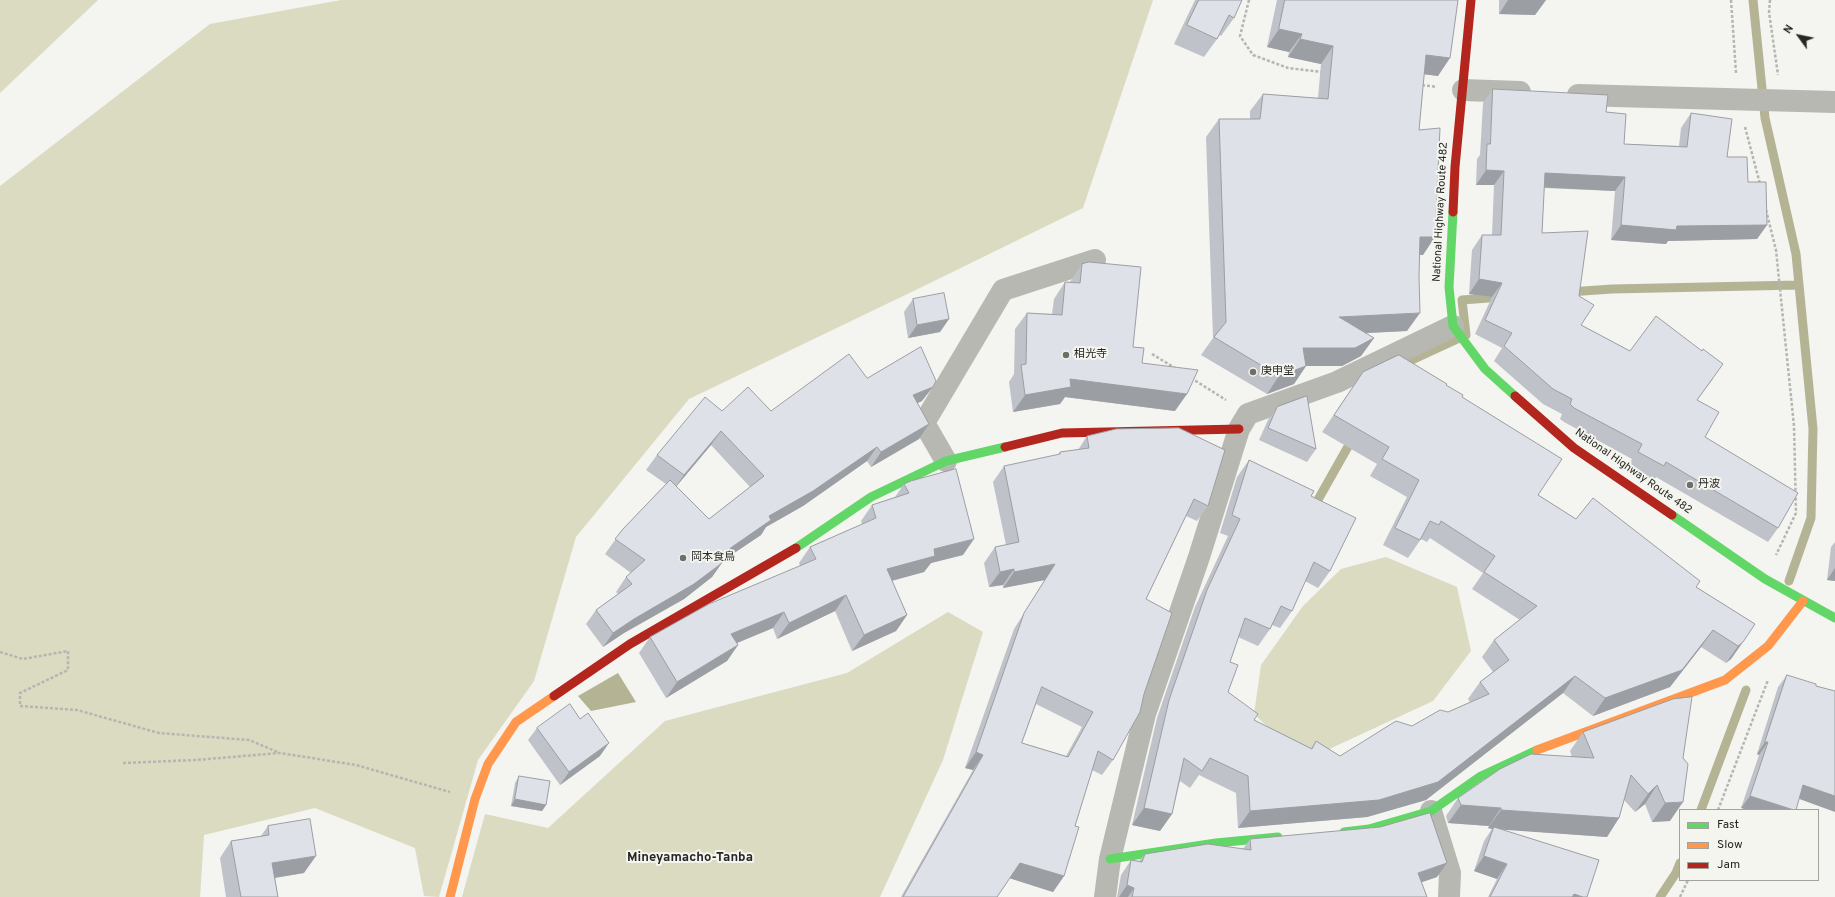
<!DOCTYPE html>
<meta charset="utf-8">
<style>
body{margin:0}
#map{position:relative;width:1835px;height:897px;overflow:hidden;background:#f4f4f0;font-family:Overpass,sans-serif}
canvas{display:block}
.legend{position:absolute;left:1679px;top:809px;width:140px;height:72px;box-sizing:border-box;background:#f5f5ef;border:1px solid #a2a29e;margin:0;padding:5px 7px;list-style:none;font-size:12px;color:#262624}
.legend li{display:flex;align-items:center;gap:8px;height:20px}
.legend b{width:20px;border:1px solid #a2a29e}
.north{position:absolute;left:1779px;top:16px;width:40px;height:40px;-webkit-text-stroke:3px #f5f5ef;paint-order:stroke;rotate:303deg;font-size:11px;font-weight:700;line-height:16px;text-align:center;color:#262624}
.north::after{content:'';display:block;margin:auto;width:14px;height:18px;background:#262624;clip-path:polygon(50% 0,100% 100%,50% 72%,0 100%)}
</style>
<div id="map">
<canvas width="1835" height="897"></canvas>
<ul class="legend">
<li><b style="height:5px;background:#63d668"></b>Fast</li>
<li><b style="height:5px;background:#ff974d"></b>Slow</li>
<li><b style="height:5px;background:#b3261e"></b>Jam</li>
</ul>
<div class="north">N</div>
</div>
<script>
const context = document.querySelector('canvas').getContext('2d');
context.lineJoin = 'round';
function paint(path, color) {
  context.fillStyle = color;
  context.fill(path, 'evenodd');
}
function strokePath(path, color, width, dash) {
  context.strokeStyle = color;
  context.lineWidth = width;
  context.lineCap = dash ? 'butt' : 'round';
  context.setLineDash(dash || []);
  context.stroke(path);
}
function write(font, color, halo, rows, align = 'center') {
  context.font = font + ' Overpass,"Noto Sans JP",sans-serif';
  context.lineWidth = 4;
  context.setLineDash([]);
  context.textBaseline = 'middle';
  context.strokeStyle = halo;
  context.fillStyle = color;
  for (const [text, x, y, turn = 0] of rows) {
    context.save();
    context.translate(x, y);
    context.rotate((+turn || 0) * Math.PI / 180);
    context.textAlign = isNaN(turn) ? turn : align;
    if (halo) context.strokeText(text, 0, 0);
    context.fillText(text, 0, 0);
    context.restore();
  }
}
paint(new Path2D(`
 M0 0H98L0 93Z
 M341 0H1153L1083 208 926 285 689 399 576 537 534 681 478 760 439 897 424 896 415 848 315 808 204 835 200 897H0V186L210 24Z
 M1386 557 1457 587 1471 651 1433 701 1325 751 1283 742 1254 714 1261 665 1303 606 1341 569Z
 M948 612 983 632 943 760 880 897H462L485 814 548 828 665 721 847 673Z`), '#dadbc1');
paint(new Path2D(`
 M618 673 636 702 591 711 578 696Z`), '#b4b495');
strokePath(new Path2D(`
 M1753 0 1765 118 1796 254 1813 429 1811 518 1789 581
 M1569 292 1612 289 1799 285
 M1399 366 1466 335 1462 300 1502 297
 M1315 505 1354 436
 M1701 810 1746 690
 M1660 897 1676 873 1680 863`), '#b4b495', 9);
strokePath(new Path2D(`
 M1249 0 1240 36 1253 55 1288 68 1322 72
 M1731 0 1736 73
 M1770 0 1769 12 1778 75
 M1422 85 1437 87
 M1745 127 1760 184
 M1766 210 1776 250 1794 426 1796 513 1776 555
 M1152 354 1175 368
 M1191 378 1226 400
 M0 652 23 659 68 651V670L20 693V706L77 710 159 733 249 740 280 753
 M123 763 196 760 280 753 356 765 450 792
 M1718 810 1768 680
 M1680 897 1688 880`), '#b5b6b1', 2.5, [3, 2]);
strokePath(new Path2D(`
 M1463 90 1520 92
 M1578 95 1835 102
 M946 461 924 423 1003 290 1095 260
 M1431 811 1450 873 1449 897
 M1105 897 1110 859 1145 714 1199 557 1239 429 1248 414 1337 382 1453 326`), '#b8b8b3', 22);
strokePath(new Path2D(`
 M1453 212 1449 287 1453 326 1485 369 1515 396
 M1672 515 1765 579 1835 618
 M796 548 871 497 946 461 1005 447
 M1344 832 1369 829 1431 811 1481 776 1537 750
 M1110 859 1216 843 1278 837`), '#63d668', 9);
strokePath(new Path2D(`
 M1537 750 1725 680 1768 646 1803 601
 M450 897 475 799 488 764 516 722 554 696`), '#ff974d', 9);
strokePath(new Path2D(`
 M1453 212 1455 167 1471 0
 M1515 396 1574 448 1672 515
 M1005 447 1062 433 1239 429
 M554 696 630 644 796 548`), '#b3261e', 9);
paint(new Path2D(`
 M1195 0H1242L1234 18 1221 36 1219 35 1217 39 1204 57 1174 44Z
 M1277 0H1458L1438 76 1424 74 1419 130 1423 255H1420L1407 331 1365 333 1374 338 1361 356 1342 366H1306L1294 384 1267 394 1201 355 1213 338 1206 137 1219 119H1250V111L1263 94 1318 98 1321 64 1288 57 1289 52 1267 47Z
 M1499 0H1546L1535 15 1499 14Z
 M1493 89 1606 112 1624 144 1679 146 1681 128 1691 113 1748 182 1767 225 1757 239 1668 241 1666 244 1611 240 1615 191 1544 188 1542 233 1579 296 1581 325 1630 351 1713 379 1697 400 1705 437 1778 528 1768 542 1656 477 1654 481 1628 466 1632 459 1564 422 1560 419 1562 414 1543 404 1494 361 1502 348 1475 334 1492 297 1469 294 1472 250 1482 235H1492L1494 185H1476L1477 159 1480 155 1483 103Z
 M1082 264 1142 363 1175 411 1065 397 1060 404 1013 412 1009 382 1014 374 1015 329 1027 313 1052 314 1054 299 1065 282H1070Z
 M913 299 949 319 940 332 908 338 904 312Z
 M1363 372 1446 385 1462 397 1538 495 1576 519 1696 587 1755 624 1731 659 1726 663 1701 647 1670 687 1593 716 1563 693 1426 800 1367 817 1238 828 1236 793 1199 775 1190 788 1180 781 1172 814 1160 831 1132 825 1157 718 1195 607 1228 536 1220 533 1237 477 1249 460 1311 496 1330 571 1318 588 1305 581 1292 611 1280 628 1272 625 1270 629 1258 646 1238 637 1230 662 1228 692 1254 720 1311 748 1316 741 1340 756 1412 726 1448 712 1470 702 1468 699 1480 682 1493 672 1482 657 1494 640 1520 620 1472 589 1483 573 1430 538 1427 542 1421 539 1408 558 1383 545 1407 497 1370 476 1377 464 1322 432Z
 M867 378 922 401 917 403 929 424 919 439 871 467 867 461 803 506 766 527 761 535 722 561 712 577 684 599 624 633 603 647 586 624 596 610 618 594 616 592 626 577 631 573 605 554 623 529 666 484 646 470 657 455 722 411H771ZM711 445 750 487 709 519 676 487Z
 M1277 407 1316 449 1307 462 1259 440 1268 420Z
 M1087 436 1208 506 1197 521 1186 516 1146 599 1113 760 1102 775 1092 770 1075 826 1064 876 1053 892 1009 878 997 897H901L973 770 965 768 1014 629 1045 580 1003 588V585L989 587 984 563 995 547 1006 545 993 482 1004 466 1058 455 1060 452 1078 450ZM1036 704 1082 727 1066 756 1022 743Z
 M904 484 963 555 931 563 924 572 892 581 907 615 896 631 852 651 835 611 777 639 773 628 737 643 738 645 727 661 666 698 639 653 650 637 800 566 799 563 810 547 862 524 861 521 872 505 895 497Z
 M1835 542V581L1827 580 1831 547Z
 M1787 675 1816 686 1799 799 1741 808 1759 755 1757 754 1778 687Z
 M1673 699 1670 821 1652 822 1645 804 1635 812 1624 800 1619 818 1607 837 1501 829 1587 897H1488L1497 879 1474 871 1484 841 1492 829 1488 828 1489 826 1448 823 1446 816 1458 798 1572 757 1570 751 1583 732Z
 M537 728 600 756 560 785 528 740Z
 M519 776 546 805 542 811 511 806 515 783Z
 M268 826 304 873 275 878 278 897H226L220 858 231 841 261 836Z
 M1250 839 1437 877 1421 882 1427 897H1117L1121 875 1131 860 1139 861 1145 854 1243 849Z`), '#bfc2c8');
paint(new Path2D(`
 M1508 0H1546L1535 15 1499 14Z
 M1279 29 1302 34 1289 52 1267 47Z
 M1300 39 1333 46 1321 64 1288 57Z
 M1426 55 1450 58 1438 76 1414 73Z
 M1486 170 1504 171 1494 185H1476Z
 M1545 173 1625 177 1615 191 1535 187Z
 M1621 225 1677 226 1767 225 1757 239 1668 241 1666 244 1611 240Z
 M1420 237H1435L1423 255 1408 254Z
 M1479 279 1502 283 1492 297 1469 294Z
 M1420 313 1407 331 1327 335 1339 317Z
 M949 319 940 332 908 338 917 325Z
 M1374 338 1361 356 1342 366H1291L1303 348Z
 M1306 366 1294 384 1267 394 1279 376Z
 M1070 379 1187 394 1175 411 1065 397 1060 404 1013 412 1025 395Z
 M933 387 922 401 903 410 913 395Z
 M929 424 919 439 871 467 881 452Z
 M721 431 711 445 674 489 684 475Z
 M877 447 867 461 803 506 766 527 761 535 709 570 719 556 769 516Z
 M974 539 963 555 931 563 924 572 876 585 887 569 934 549Z
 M722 563 712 577 684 599 624 633 603 647 613 633 634 619Z
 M1055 564 1045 580 1003 588 1014 572Z
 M1835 568V581L1827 580Z
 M1014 569 1003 585 989 587 1000 572Z
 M846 595 835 611 777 639 789 623Z
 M784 612 773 628 720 650 731 634Z
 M907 615 896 631 852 651 864 635Z
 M1713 630 1701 647 1670 687 1593 716 1605 698Z
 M1743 642 1731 659 1726 663 1738 646Z
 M738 645 727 661 666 698 677 682Z
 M1575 676 1563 693 1426 800 1367 817 1238 828 1250 811Z
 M1765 742H1768L1759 755 1757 754Z
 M609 743 600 756 560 785 569 772Z
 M976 752 983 755 973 770 965 768Z
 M1657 785 1645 804 1635 812 1648 794Z
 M1803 785 1835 796V812L1794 797Z
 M1750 796 1794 810H1747L1741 808Z
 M515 799 546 805 542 811 511 806Z
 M1683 802 1670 821 1652 822 1665 803Z
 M1461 805 1501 808 1489 826 1448 823Z
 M1144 808 1172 814 1160 831 1132 825Z
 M1501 810 1619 818 1607 837 1493 829 1494 827 1492 829 1488 828Z
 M316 856 304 873 261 880 272 863Z
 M1484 856 1507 864 1497 879 1474 871Z
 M1020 863 1064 876 1053 892 1009 878Z
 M1447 863 1437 877 1408 887 1418 873Z
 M1127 885 1134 888 1128 897H1119Z
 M1574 894 1583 897H1572Z`), '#9b9ea2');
const building = new Path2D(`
 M1199 0H1242L1234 18 1229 15 1217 39 1187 25Z
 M1285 0H1458L1450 58 1426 55 1419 130 1440 128 1435 237H1420L1419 277 1420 313 1339 317 1374 338 1355 348H1303L1306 366 1279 376 1214 337 1226 322 1219 119H1260L1263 94 1328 99 1333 46 1300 39 1302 34 1279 29Z
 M1493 89 1608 95 1606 112 1626 114 1624 144 1687 147 1691 113 1732 119 1727 157H1747L1748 182H1766L1767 225 1677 226 1676 230 1621 225 1625 177 1545 173 1542 233 1588 231 1579 296 1594 305 1581 325 1630 351 1656 316 1702 351 1703 349 1723 364 1697 400 1719 412 1705 437 1798 493 1778 528 1666 462 1664 466 1638 452 1642 444 1574 408 1570 404 1572 399 1553 389 1504 346 1512 333 1485 320 1502 283 1479 279 1482 235H1501L1504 171 1486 170 1487 144H1490Z
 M1089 262 1141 267 1133 347 1144 348 1142 363 1198 370 1187 394 1070 379 1071 387 1025 395 1021 365 1026 364 1027 313 1062 315 1065 282 1080 283 1082 264Z
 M944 293 949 319 917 325 913 299Z
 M921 347 936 381 933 387 913 395 929 424 881 452 877 447 813 491 769 516 771 520 719 556 722 563 694 584 634 619 613 633 596 610 632 584 626 577 645 560 615 539 623 529 670 480 709 519 764 476 721 431 684 475 657 455 705 397 722 411 748 387 771 411 849 354 867 378Z
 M1399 355 1447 384 1446 385 1463 395 1462 397 1562 459 1538 495 1576 519 1593 498 1700 581 1696 587 1755 624 1743 642 1738 646 1713 630 1682 670 1605 698 1575 676 1438 782 1379 800 1250 811 1248 776 1210 758 1202 771 1184 758 1172 814 1144 808 1169 700 1207 590 1240 519 1232 515 1249 460 1314 491 1311 496 1356 518 1330 571 1314 562 1292 611 1281 606 1270 629 1245 618 1230 662 1238 665 1228 692 1258 714 1254 720 1312 749 1316 741 1340 756 1396 721 1412 726 1440 710 1448 712 1489 694 1480 682 1509 660 1494 640 1537 606 1484 572 1495 556 1441 521 1439 525 1430 521 1420 540 1395 528 1419 480 1382 459 1389 447 1334 415 1363 372Z
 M1307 396 1316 449 1268 428 1277 407Z
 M1179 428 1225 450 1208 506 1194 499 1146 599 1172 613 1144 694 1140 712 1113 760 1098 751 1075 826 1079 827 1064 876 1020 863 997 897H903L983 755 976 752 1024 613 1055 564 1014 572V569L1000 572 995 547 1019 542 1004 466 1060 454V452L1089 448 1087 436 1116 429ZM1042 687 1093 712 1068 757 1022 743Z
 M956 469 974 539 934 549 935 556 887 569 907 615 864 635 846 595 789 623 784 612 731 634 738 645 677 682 650 637 709 604 816 559 810 547 876 518 872 505 909 493 904 484 911 481Z
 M1787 675 1816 684V686L1835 691V796L1803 785 1796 810H1794L1750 796 1768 742H1765Z
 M1692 697 1683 758 1688 764 1683 802 1665 803 1657 785 1648 794 1631 775 1619 818 1501 810V808L1461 805 1458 798 1500 769 1531 754 1594 758 1583 732 1673 699Z
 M570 704 580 719 588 713 609 743 569 772 537 728Z
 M519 776 550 781 546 805 515 799Z
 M1430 813 1447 863 1418 873 1427 897H1132L1134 888 1127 885 1131 860 1142 862 1145 854 1208 844 1251 850 1250 839 1380 827Z
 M310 819 316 856 272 863 278 897H241L231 841 269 835 268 826Z
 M1494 827 1599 860 1587 897H1583L1574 894 1572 897H1490L1507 864 1484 856Z`);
paint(building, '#dee1e8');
strokePath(building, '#9b9ea2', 1);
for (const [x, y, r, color] of [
 [1066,355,4,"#6e6e6b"],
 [1253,372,4,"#6e6e6b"],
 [1690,485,4,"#6e6e6b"],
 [683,558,4,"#6e6e6b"]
]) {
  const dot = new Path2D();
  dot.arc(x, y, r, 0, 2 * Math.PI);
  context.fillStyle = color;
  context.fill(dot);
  strokePath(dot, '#f5f5ef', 1.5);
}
write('11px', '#262624', '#f5f5ef', [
 ["National Highway Route 482",1441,212,-87],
 ["National Highway Route 482",1633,472,35]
]);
write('11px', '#262624', '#f5f5ef', [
 ["相光寺",1074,355],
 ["庚申堂",1261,372],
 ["丹波",1698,485],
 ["岡本食鳥",691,558]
], 'left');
write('bold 13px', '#262624', '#f5f5ef', [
 ["Mineyamacho-Tanba",690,858]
]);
</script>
